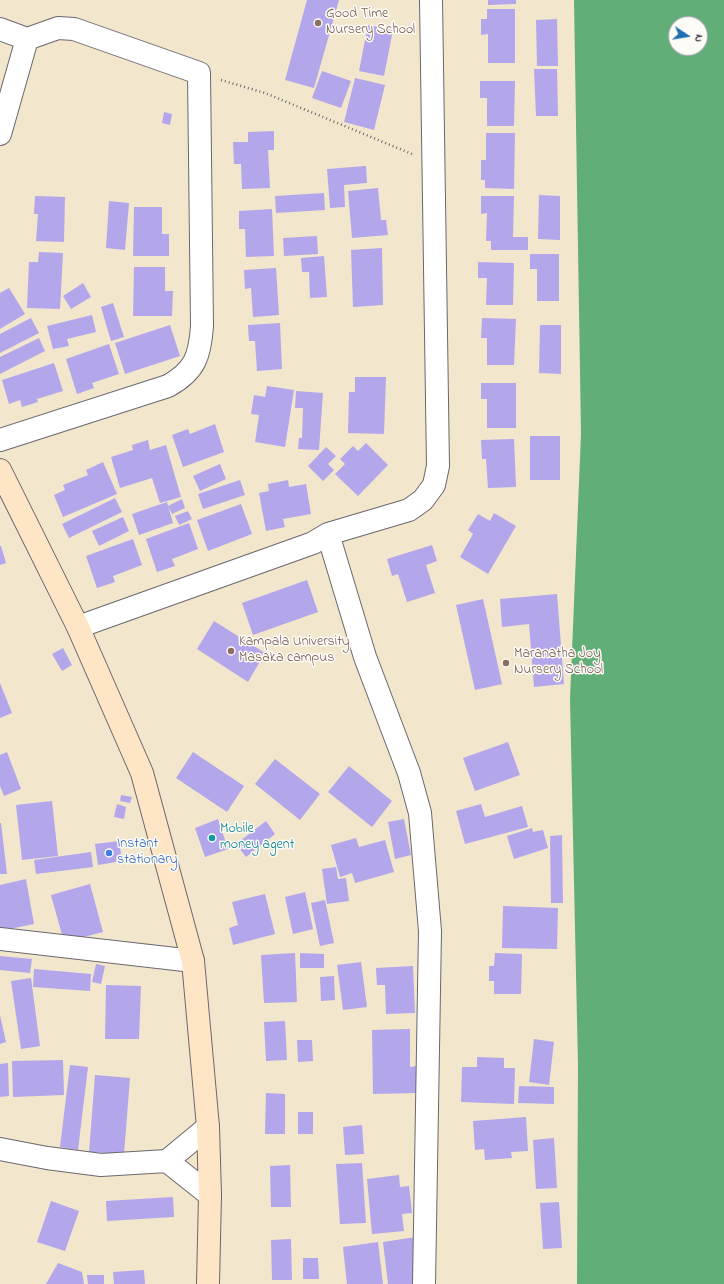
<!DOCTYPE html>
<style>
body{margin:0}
#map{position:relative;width:724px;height:1284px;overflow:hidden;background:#f2e6cd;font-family:"Indie Flower",sans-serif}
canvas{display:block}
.north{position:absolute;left:668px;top:16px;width:40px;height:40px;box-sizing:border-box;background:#fdfcf7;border:1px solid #a5a5ac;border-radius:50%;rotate:102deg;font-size:11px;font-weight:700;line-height:16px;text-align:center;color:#22223b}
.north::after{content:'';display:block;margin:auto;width:14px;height:18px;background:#1f6fb2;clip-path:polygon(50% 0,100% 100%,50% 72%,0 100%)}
</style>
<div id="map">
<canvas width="724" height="1284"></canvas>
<div class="north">N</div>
</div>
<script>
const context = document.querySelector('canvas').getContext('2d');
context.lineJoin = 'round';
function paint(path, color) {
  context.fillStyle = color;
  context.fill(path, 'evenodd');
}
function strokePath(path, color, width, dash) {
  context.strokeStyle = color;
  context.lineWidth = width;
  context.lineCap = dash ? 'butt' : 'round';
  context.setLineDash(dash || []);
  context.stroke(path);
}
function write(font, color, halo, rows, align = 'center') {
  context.font = font + ' "Indie Flower",sans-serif';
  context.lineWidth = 3;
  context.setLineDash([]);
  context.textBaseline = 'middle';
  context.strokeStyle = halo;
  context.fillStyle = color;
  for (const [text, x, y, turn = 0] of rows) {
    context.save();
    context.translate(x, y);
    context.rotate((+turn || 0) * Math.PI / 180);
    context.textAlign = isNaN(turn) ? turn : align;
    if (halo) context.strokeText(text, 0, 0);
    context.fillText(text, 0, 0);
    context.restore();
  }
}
paint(new Path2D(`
 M574 0H724V1284H577L578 1065 570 699 581 434ZM676 24H700V48H676Z`), '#61ae78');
paint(new Path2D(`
 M307 0H339L314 88 285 80Z
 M488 0H516V4L488 5Z
 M487 9H515V63H488V34L481 35V19H487Z
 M557 19 558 66H537L536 20Z
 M368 25 393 30 384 76 359 71Z
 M534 69H557L558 116H536Z
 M322 71 351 81 341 108 312 98Z
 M355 78 385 85 374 130 344 122Z
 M480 81H515L514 126H487V98H480Z
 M164 112 172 114 170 125 162 123Z
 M274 131V150H268L270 188 242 189 241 164H234L233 142H248V132Z
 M486 133H515L514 189 485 188V180H481V160H486Z
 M366 166 367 183 344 185 345 207 330 208 327 169Z
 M378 188 381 220H386L388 235 352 238 348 191Z
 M324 193 325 210 276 213 275 196Z
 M539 195 560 196V240L538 239Z
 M35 196 65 197 64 242 36 241 38 214H34Z
 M481 196H514L513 237H528V250H491V241H486L487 213 481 214Z
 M109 201 129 203 125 250 106 248Z
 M134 207H162V234H169V256H133Z
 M272 209 274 256 246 257 245 229H239V211Z
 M317 236 318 254 284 256 283 238Z
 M382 248 383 305 353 307 351 250Z
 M39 252 63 253 60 309 27 308 29 262H38Z
 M530 254H559V301H537V269H530Z
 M324 256 327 297 310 298 309 272H302L301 258Z
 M478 262 514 263 513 305H486L487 278H478Z
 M134 267H165V291H173L172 316H133Z
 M276 268 279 315 253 317 251 288 245 289 244 270Z
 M83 283 91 297 71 309 63 296Z
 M9 288 25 314 0 329V293Z
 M113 303 124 337 111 341 101 307Z
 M92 315 96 332 67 339 69 346 53 349 47 326Z
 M31 318 39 333 0 353V334Z
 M482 318 516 319 514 365H487V338H481Z
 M280 323 282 369 257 371 255 341H249L248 325Z
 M170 325 180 356 125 374 115 343Z
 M540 325H561V374L539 373Z
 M39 338 45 351 0 374V357Z
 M109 344 119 374 92 383 94 388 77 394 66 359Z
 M54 363 63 391 37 399 38 402 22 407 20 400 9 404 2 380Z
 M355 377H386L384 434 348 433 349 392H355Z
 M481 383H516V428H487V399H481Z
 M267 386 294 390 285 447 255 442 259 415 251 414 254 395 265 397Z
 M296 391 323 393 319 450 298 449 299 438H302L303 408H295Z
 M215 424 224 452 183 467 172 435 188 429 190 434Z
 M530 436H560V480H530Z
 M514 439 516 487 488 488 486 459H482L481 440Z
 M148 440 150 450 166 445 181 497 160 503 152 478 120 488 111 457 133 450 132 445Z
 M366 443 388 465 358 496 335 474 345 464 340 459 353 446 358 451Z
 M326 447 336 456 328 464 334 470 323 481 308 466Z
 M103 462 117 494 63 517 54 495 65 490 63 485 88 475 86 470Z
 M220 464 226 479 200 491 193 476Z
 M240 480 245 495 203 509 198 494Z
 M288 480 289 487 306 484 311 514 283 519 285 527 266 531 259 493 269 491 268 484Z
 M115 498 122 512 69 538 62 524Z
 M182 499 185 508 172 514 168 506Z
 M167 502 173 523 139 535 132 514Z
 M241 504 252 534 208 551 197 520Z
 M188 511 192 519 179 525 175 516Z
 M494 513 516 526 488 574 460 557 473 534 468 530 478 514 490 521Z
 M123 517 129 531 99 546 92 531Z
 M189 523 198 549 172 559 175 566 157 572 146 539Z
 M133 539 142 565 113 576 115 582 97 588 86 556Z
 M432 545 437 561 426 565 435 593 407 602 398 574 392 576 387 559Z
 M0 546H1L6 563 0 565Z
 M307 580 318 612 253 635 242 603Z
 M557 594 564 684 534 687 529 624 502 627 500 599Z
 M483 599 502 684 475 690 456 605Z
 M214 621 265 653 248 682 197 649Z
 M63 648 72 665 62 671 52 654Z
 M0 683 12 713 0 718Z
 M508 742 520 775 475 791 463 758Z
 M7 752 21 789 4 796 0 786V755Z
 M193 752 244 786 227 812 176 778Z
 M275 759 320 794 300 820 255 784Z
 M349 766 392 801 372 827 328 792Z
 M121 795 132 797 130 803 120 801Z
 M52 801 58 856 22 860 16 805Z
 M117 804 126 807 124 819 114 817Z
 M481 804 485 817 522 806 528 827 465 844 456 811Z
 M218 819 228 849 205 857 195 828Z
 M404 819 411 855 395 859 388 822Z
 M266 821 275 834 246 857 236 844Z
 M0 823H1L7 874H0Z
 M532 828 533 832 543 830 548 848 514 859 507 836Z
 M562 835 563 903H551L550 836Z
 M356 838 359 847 385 840 394 872 355 883 352 873 340 877 331 845Z
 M119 841 122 861 98 865 95 844Z
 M91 852 93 867 36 874 34 860Z
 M336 867 338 879 346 878 349 901 327 904 322 869Z
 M26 879 34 924 0 931V885Z
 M90 884 103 932 64 942 51 895Z
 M305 892 313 929 293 934 285 897Z
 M265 894 275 934 233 945 229 928 238 925 232 902Z
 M325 900 334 943 320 946 311 903Z
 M503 906 558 908 557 949 502 948Z
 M295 953 297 1002 264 1003 261 955Z
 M300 953 324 954V968H300Z
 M495 953 522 954 521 994H494V981H489V966H494Z
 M0 956 32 959 30 973 0 970Z
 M361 962 367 1007 343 1010 337 965Z
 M96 964 105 966 101 984 92 982Z
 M413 966 415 1013 386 1014 385 985H377L376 968Z
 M34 969 91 974 90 991 33 987Z
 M334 976 335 1000 321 1001 320 977Z
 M31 978 40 1046 21 1049 11 981Z
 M106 985 141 986 139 1039H105Z
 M0 1015 6 1042 0 1044Z
 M285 1021 287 1060 266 1061 264 1022Z
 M410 1029V1067L416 1066 417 1093 373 1094 372 1030Z
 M534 1039 554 1042 549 1085 529 1082Z
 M297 1040H312L313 1061 298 1062Z
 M477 1057 504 1058V1068H515L514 1104 461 1102 462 1067H477Z
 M63 1060 64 1095 13 1097 12 1061Z
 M8 1063 9 1096 0 1097V1064Z
 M70 1065 88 1067 78 1150 60 1147Z
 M95 1075 130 1078 124 1154 89 1152Z
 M519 1086 554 1087V1104L518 1103Z
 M266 1093 285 1094V1134H265Z
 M298 1112H313V1134H298Z
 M526 1117 528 1151 511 1152 512 1158 485 1160 484 1149 475 1150 473 1121Z
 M362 1125 364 1154 345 1155 343 1127Z
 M554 1138 557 1188 536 1189 533 1140Z
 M362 1163 366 1223 340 1224 336 1164Z
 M290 1165 291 1207H271L270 1166Z
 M399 1175 400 1187 409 1186 412 1213 402 1214 404 1231 372 1234 367 1179Z
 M173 1197 174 1217 107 1221 106 1201Z
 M51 1201 79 1211 65 1251 37 1242Z
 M559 1202 562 1248 543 1249 540 1203Z
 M416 1237 421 1284H388L383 1242Z
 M291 1239 292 1280H272L271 1240Z
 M378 1242 383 1284H347L343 1247Z
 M303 1258H318L319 1279H303Z
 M58 1263 82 1272 84 1284H46Z
 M144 1270 145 1284H114L113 1272Z
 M87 1275H104V1284H88Z`), '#b4a6eb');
const street = new Path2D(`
 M0 29 27 39 58 28 74 29 199 73 202 326C200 356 195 371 168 386L0 440
 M0 134 27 39
 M328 534 365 657 409 773 420 813 430 931 424 1284
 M78 627 313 543 328 534 409 510 423 500 434 485 438 466 431 0
 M0 939 193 961
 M0 1149 47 1158 101 1165 167 1161 208 1127
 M167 1161 210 1195`);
const secondary = new Path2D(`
 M0 470 78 627 142 773 193 961 208 1127 210 1195 208 1284`);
strokePath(street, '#6b676e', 24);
strokePath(secondary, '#6b676e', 24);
strokePath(new Path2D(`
 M221 80 265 93 412 154`), '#6b676e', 2.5, [1, 3]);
strokePath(street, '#fff', 22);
strokePath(secondary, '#fee5c5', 22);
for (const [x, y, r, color] of [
 [318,23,4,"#8d6e63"],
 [231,651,4,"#8d6e63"],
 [506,663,4,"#8d6e63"],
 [212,838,4,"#0f9aa8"],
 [109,853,4,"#3f7fe0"]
]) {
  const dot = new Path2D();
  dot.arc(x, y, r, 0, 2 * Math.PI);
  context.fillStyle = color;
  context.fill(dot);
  strokePath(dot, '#fdfcf7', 1.5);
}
write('14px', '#785e54', '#fdfcf7', [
 ["Good Time",326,15],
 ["Nursery School",326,31],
 ["Kampala University",239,643],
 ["Masaka campus",239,659],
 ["Maranatha Joy",514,655],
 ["Nursery School",514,671]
], 'left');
write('14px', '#0d838f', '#fdfcf7', [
 ["Mobile",220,830],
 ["money agent",220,846]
], 'left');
write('14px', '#366cbe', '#fdfcf7', [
 ["Instant",117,845],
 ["stationary",117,861]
], 'left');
</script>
